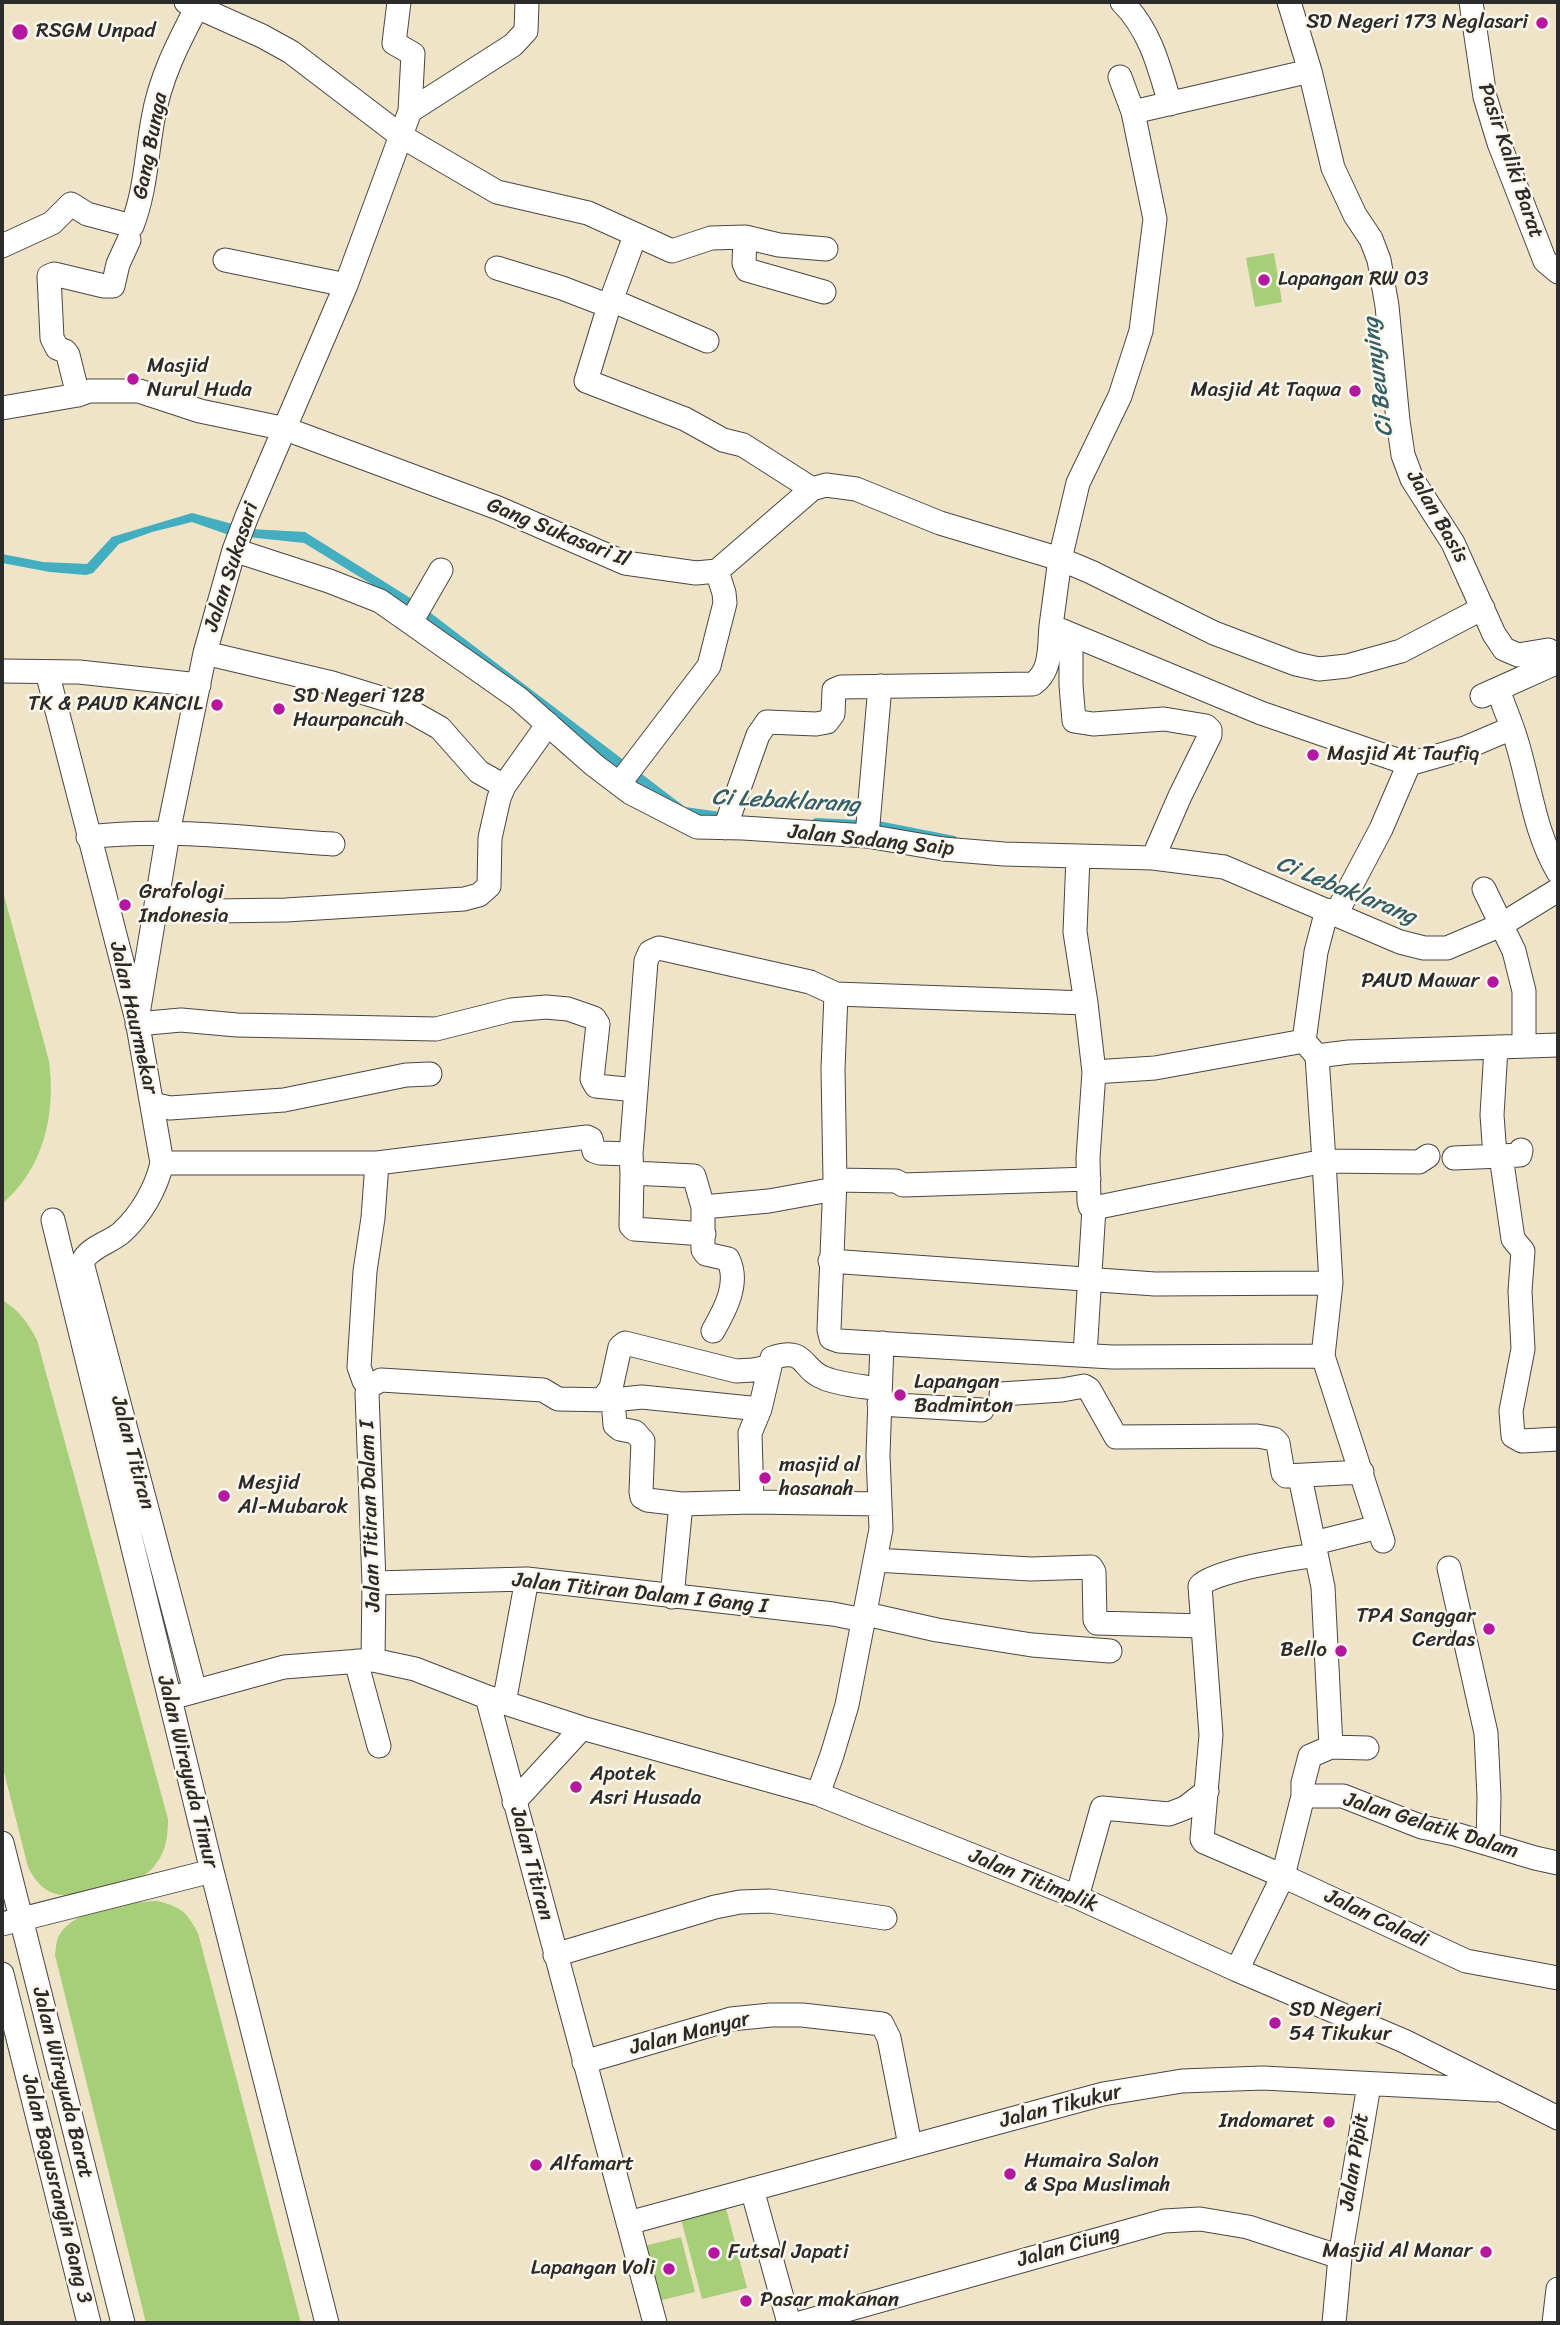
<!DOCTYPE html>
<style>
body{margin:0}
#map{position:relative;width:1560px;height:2325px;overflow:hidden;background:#f0e4c8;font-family:Sriracha,sans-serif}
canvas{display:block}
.frame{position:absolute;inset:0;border:4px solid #2b2b2b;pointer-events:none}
</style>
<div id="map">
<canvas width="1560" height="2325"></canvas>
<div class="frame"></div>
</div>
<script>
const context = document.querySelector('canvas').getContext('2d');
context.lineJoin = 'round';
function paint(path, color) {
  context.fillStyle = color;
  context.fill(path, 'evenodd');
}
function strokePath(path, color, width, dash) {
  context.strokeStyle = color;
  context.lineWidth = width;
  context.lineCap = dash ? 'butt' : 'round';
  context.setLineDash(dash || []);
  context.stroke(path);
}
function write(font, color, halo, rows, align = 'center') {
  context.font = font + ' Sriracha,sans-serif';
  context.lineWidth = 5;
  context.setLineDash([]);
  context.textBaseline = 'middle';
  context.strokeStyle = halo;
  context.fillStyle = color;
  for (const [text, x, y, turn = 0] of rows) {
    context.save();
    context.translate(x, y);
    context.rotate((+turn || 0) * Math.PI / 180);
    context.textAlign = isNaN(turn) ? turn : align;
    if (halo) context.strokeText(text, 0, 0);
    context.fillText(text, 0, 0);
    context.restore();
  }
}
paint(new Path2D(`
 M1274 253 1282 302 1255 307 1246 258Z
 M2 888 49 1061C56 1114 44 1168 2 1204Z
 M2 1300C19 1310 28 1323 37 1340L168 1819C168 1836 166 1852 155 1865 152 1870 144 1876 138 1878 129 1883 74 1895 64 1895 46 1895 35 1881 28 1867L2 1764Z
 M157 1901C181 1907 186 1911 198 1933L301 2323H146L55 1955C56 1949 56 1939 60 1934 76 1908 129 1902 157 1901Z
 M726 2208 747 2288 702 2299 681 2219Z
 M681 2237 695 2292 658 2301 644 2246Z`), '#a7ce78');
paint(new Path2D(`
 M192 513 251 529 305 532 415 601 685 807 735 814 733 823 681 817 391 596 304 543 229 535 192 522 152 532 119 544 93 573 86 575 50 572 2 563V554L43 562 87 564 112 537Z`), '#42aec0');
strokePath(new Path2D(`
 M816 821 878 824 954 839`), '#42aec0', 6);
const minor = new Path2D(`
 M186 2 262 36 291 52 401 136 497 192 588 213 672 251 711 238 745 237 779 245 826 249
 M399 2 394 43 413 54 410 111
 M1122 2C1150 30 1159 66 1170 104
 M1289 2 1310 71 1333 168 1355 215 1371 239 1379 260 1387 306 1398 421 1403 455 1412 479 1453 543 1494 634 1504 649 1518 655 1548 650 1558 655
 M1471 2 1485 97 1499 143 1545 261 1558 272
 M1120 77 1133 112 1155 219 1141 331 1120 396 1078 483 1060 559 1051 626 1261 713 1409 764 1465 748 1512 728
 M1133 112 1310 71
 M635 236 609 306 586 381 685 419 723 440 743 445 812 489
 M745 237 744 263 747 270 824 292
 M2 246 52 223 71 204 87 214 132 226C146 189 146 157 153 119 160 78 178 43 197 7
 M225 260 346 285
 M497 268 562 288 609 306
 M611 300 707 341
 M78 395 68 355 65 351 57 348 52 338 49 276 54 274 104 286H113L118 264 129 240
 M2 408 78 395 89 391H139L200 411 286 429 498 508 625 563 696 573 717 571 812 489 826 485 856 489 940 523 1060 559 1091 572 1214 633 1296 664 1319 669 1347 666 1401 651 1483 608
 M234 550 329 581 380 601 518 698 594 765 631 793 697 827 743 828 867 836 943 849 1004 854 1153 858 1224 867 1400 942 1424 948H1447L1501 925 1558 890
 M411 622 441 570
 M1071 635V685L1074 721 1093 724 1164 719 1206 726 1210 730V735L1180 796 1153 858
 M205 653 332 683 394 702 440 728 479 772 504 786
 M2 671 79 672 199 685
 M47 672 137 1020 162 1163C156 1189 141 1215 121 1233 109 1243 87 1248 82 1263L195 1691
 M1498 689C1503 705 1510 720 1515 736 1530 782 1533 829 1558 872
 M1482 696 1558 662
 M619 784 709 666 725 603 724 593 717 571
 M725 828 758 735 767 722 816 724 827 722 833 714 834 690 841 687 1033 684C1052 671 1049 647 1051 626
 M867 836 880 686
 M88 837C168 827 252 839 333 844
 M1078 856 1075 932 1086 1003
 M1484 889 1514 951 1524 991V1045
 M156 905H192L214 911 286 910 464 899 479 895 489 886 490 838 499 798 504 786 548 724
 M1336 914 1381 829 1409 764
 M836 994 833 1069 835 1180 829 1330 831 1338 839 1341 1112 1357 1323 1356
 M137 1020 168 833 205 653 234 550 247 516 346 285 410 111 513 45 526 31 527 2
 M137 1024 181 1020 237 1025 436 1029 511 1010 546 1007 568 1009 594 1018 598 1024 592 1079 596 1086 636 1090
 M1304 1041 1316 952 1327 910
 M1317 1056 1349 1052 1558 1045
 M1094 1072 1088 1158 1089 1201 1090 1206 1094 1208 1324 1161 1419 1162 1428 1156
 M152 1104 170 1108 284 1100 406 1075 430 1074
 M631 1154 646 961 650 952 659 948 810 982 836 994 1086 1003 1094 1072 1155 1068 1304 1041 1317 1056 1324 1161 1331 1283 1323 1356 1383 1541
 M1495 1156 1492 1115 1496 1048
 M1501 1156 1520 1155 1521 1150
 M1454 1158 1501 1156 1513 1239 1523 1251 1520 1291 1523 1349 1511 1411 1513 1436 1522 1441 1558 1439
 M162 1163H377L587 1137 591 1139 594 1151 600 1153 631 1154 632 1173 694 1176 703 1207 769 1201 835 1189
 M632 1173 631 1226 634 1229 704 1234
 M835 1180 896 1181 903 1185 1089 1179
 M703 1207V1250L706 1254 728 1259C740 1283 725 1310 713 1331
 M53 1220 212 1871 327 2323
 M830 1261 1155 1284 1331 1283
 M1085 1355 1094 1208
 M370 1386 364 1381 359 1367 365 1271 373 1218 377 1163
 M1001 1394 1062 1390 1084 1386 1089 1389 1116 1437 1257 1436 1274 1439 1278 1443 1283 1473 1286 1476 1362 1472
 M602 1400 611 1388 620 1347 625 1343 736 1371 753 1370 768 1367
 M613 1400 615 1425 620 1429 635 1432 643 1441 641 1492 642 1497 647 1500 681 1504 752 1502 880 1504
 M879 1404 982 1410
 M752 1502 750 1433 760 1409
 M1314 1543 1378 1527
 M1316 1555C1293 1558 1212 1571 1200 1586L1211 1735 1202 1839 1204 1842 1283 1876 1466 1961 1558 1978
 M875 1560 1031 1569 1091 1567 1094 1572 1095 1620 1097 1623 1203 1626
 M1449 1568 1486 1733 1489 1797 1488 1843
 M374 1583 527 1579 833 1614 863 1620
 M672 1597 681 1504
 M866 1614 937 1630 1032 1645 1110 1651
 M373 1660 374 1583 367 1393 370 1386 381 1380 543 1390 558 1399 613 1400 642 1397 760 1409 772 1358C807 1346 801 1370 824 1378 841 1385 861 1386 879 1389
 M356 1661 379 1746
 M182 1695 284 1667 373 1660 415 1669 487 1697 655 2323
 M487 1697 582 1728 818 1794 1077 1897 1237 1970 1404 2041 1558 2118
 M504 1703 527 1579
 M1331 1747 1367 1748
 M818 1794 832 1755 847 1705 881 1529 878 1455 882 1343
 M1303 1796H1343L1422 1827 1455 1834 1535 1858 1558 1863
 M514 1802 582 1728
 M2 1843 123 2323
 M1077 1897 1102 1808 1169 1814 1185 1808 1207 1791
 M2 1924 212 1871
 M555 1955 715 1907 740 1902 770 1901 885 1918
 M1237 1970 1283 1876 1303 1796V1783L1310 1756 1331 1747 1323 1587 1300 1477
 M2 1974 89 2323
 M584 2062 731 2019 771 2015H802L882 2024 889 2038 910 2145
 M752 2189 789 2323
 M628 2223 1103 2094 1182 2081 1263 2078 1495 2090
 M800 2323 1164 2221 1200 2219 1248 2227 1340 2257
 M1334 2323 1340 2257 1369 2085
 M1554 2323 1558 2289`);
strokePath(minor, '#494743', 25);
strokePath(minor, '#fff', 23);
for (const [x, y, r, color] of [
 [1542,23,7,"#b5179e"],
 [20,32,9,"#b5179e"],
 [1264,280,7,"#b5179e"],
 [133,379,7,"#b5179e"],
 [1355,391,7,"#b5179e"],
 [217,705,7,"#b5179e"],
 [279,709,7,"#b5179e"],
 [1313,755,7,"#b5179e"],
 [125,905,7,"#b5179e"],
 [1493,982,7,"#b5179e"],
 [900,1395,7,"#b5179e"],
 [765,1478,7,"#b5179e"],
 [224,1496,7,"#b5179e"],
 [1489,1629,7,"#b5179e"],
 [1341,1651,7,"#b5179e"],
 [576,1787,7,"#b5179e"],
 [1275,2023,7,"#b5179e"],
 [1329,2122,7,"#b5179e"],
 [536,2165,7,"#b5179e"],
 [1010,2174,7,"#b5179e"],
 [1486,2252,7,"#b5179e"],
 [714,2253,7,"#b5179e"],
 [669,2269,7,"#b5179e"],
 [746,2301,7,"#b5179e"]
]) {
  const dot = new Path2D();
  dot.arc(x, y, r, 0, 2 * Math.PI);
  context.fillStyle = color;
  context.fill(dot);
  strokePath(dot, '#fbf7ec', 2.5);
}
write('21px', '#2b2b2b', '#fbf7ec', [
 ["SD Negeri 173 Neglasari",1528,23,"right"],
 ["RSGM Unpad",36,32],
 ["Lapangan RW 03",1278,280],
 ["Masjid",147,367],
 ["Nurul Huda",147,391],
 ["Masjid At Taqwa",1341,391,"right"],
 ["SD Negeri 128",293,697],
 ["Haurpancuh",293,721],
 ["TK & PAUD KANCIL",203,705,"right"],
 ["Masjid At Taufiq",1327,755],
 ["Grafologi",139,893],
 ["Indonesia",139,917],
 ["PAUD Mawar",1479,982,"right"],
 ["Lapangan",914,1383],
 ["Badminton",914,1407],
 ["masjid al",779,1466],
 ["hasanah",779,1490],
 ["Mesjid",238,1484],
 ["Al-Mubarok",238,1508],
 ["TPA Sanggar",1475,1617,"right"],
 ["Cerdas",1475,1641,"right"],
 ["Bello",1327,1651,"right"],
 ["Apotek",590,1775],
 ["Asri Husada",590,1799],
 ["SD Negeri",1289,2011],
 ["54 Tikukur",1289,2035],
 ["Indomaret",1315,2122,"right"],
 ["Humaira Salon",1024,2162],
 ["& Spa Muslimah",1024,2186],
 ["Alfamart",550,2165],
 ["Masjid Al Manar",1472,2252,"right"],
 ["Futsal Japati",728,2253],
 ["Lapangan Voli",655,2269,"right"],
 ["Pasar makanan",760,2301]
], 'left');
write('21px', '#2b2b2b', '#fbf7ec', [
 ["Gang Bunga",151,146,-79],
 ["Pasir Kaliki Barat",1510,161,71],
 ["Jalan Basis",1437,517,60],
 ["Gang Sukasari Il",558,533,22],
 ["Jalan Sukasari",232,567,-72],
 ["Jalan Sadang Saip",871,841,6],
 ["Jalan Haurmekar",133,1018,77],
 ["Jalan Titiran",132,1453,75],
 ["Jalan Titiran Dalam I",371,1516,-92],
 ["Jalan Titiran Dalam I Gang I",640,1594,6],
 ["Jalan Wirayuda Timur",187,1772,76],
 ["Jalan Gelatik Dalam",1431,1826,17],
 ["Jalan Titiran",531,1864,75],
 ["Jalan Titimplik",1033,1881,22],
 ["Jalan Caladi",1376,1919,25],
 ["Jalan Manyar",690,2034,-14],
 ["Jalan Wirayuda Barat",62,2083,76],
 ["Jalan Tikukur",1061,2107,-14],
 ["Jalan Pipit",1355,2162,-81],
 ["Jalan Bagusrangin Gang 3",56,2189,76],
 ["Jalan Ciung",1069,2247,-16]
]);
write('italic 23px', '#345f67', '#fbf7ec', [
 ["Ci Beunying",1379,377,-97],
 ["Ci Lebaklarang",786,802,3],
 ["Ci Lebaklarang",1346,891,22]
]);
</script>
